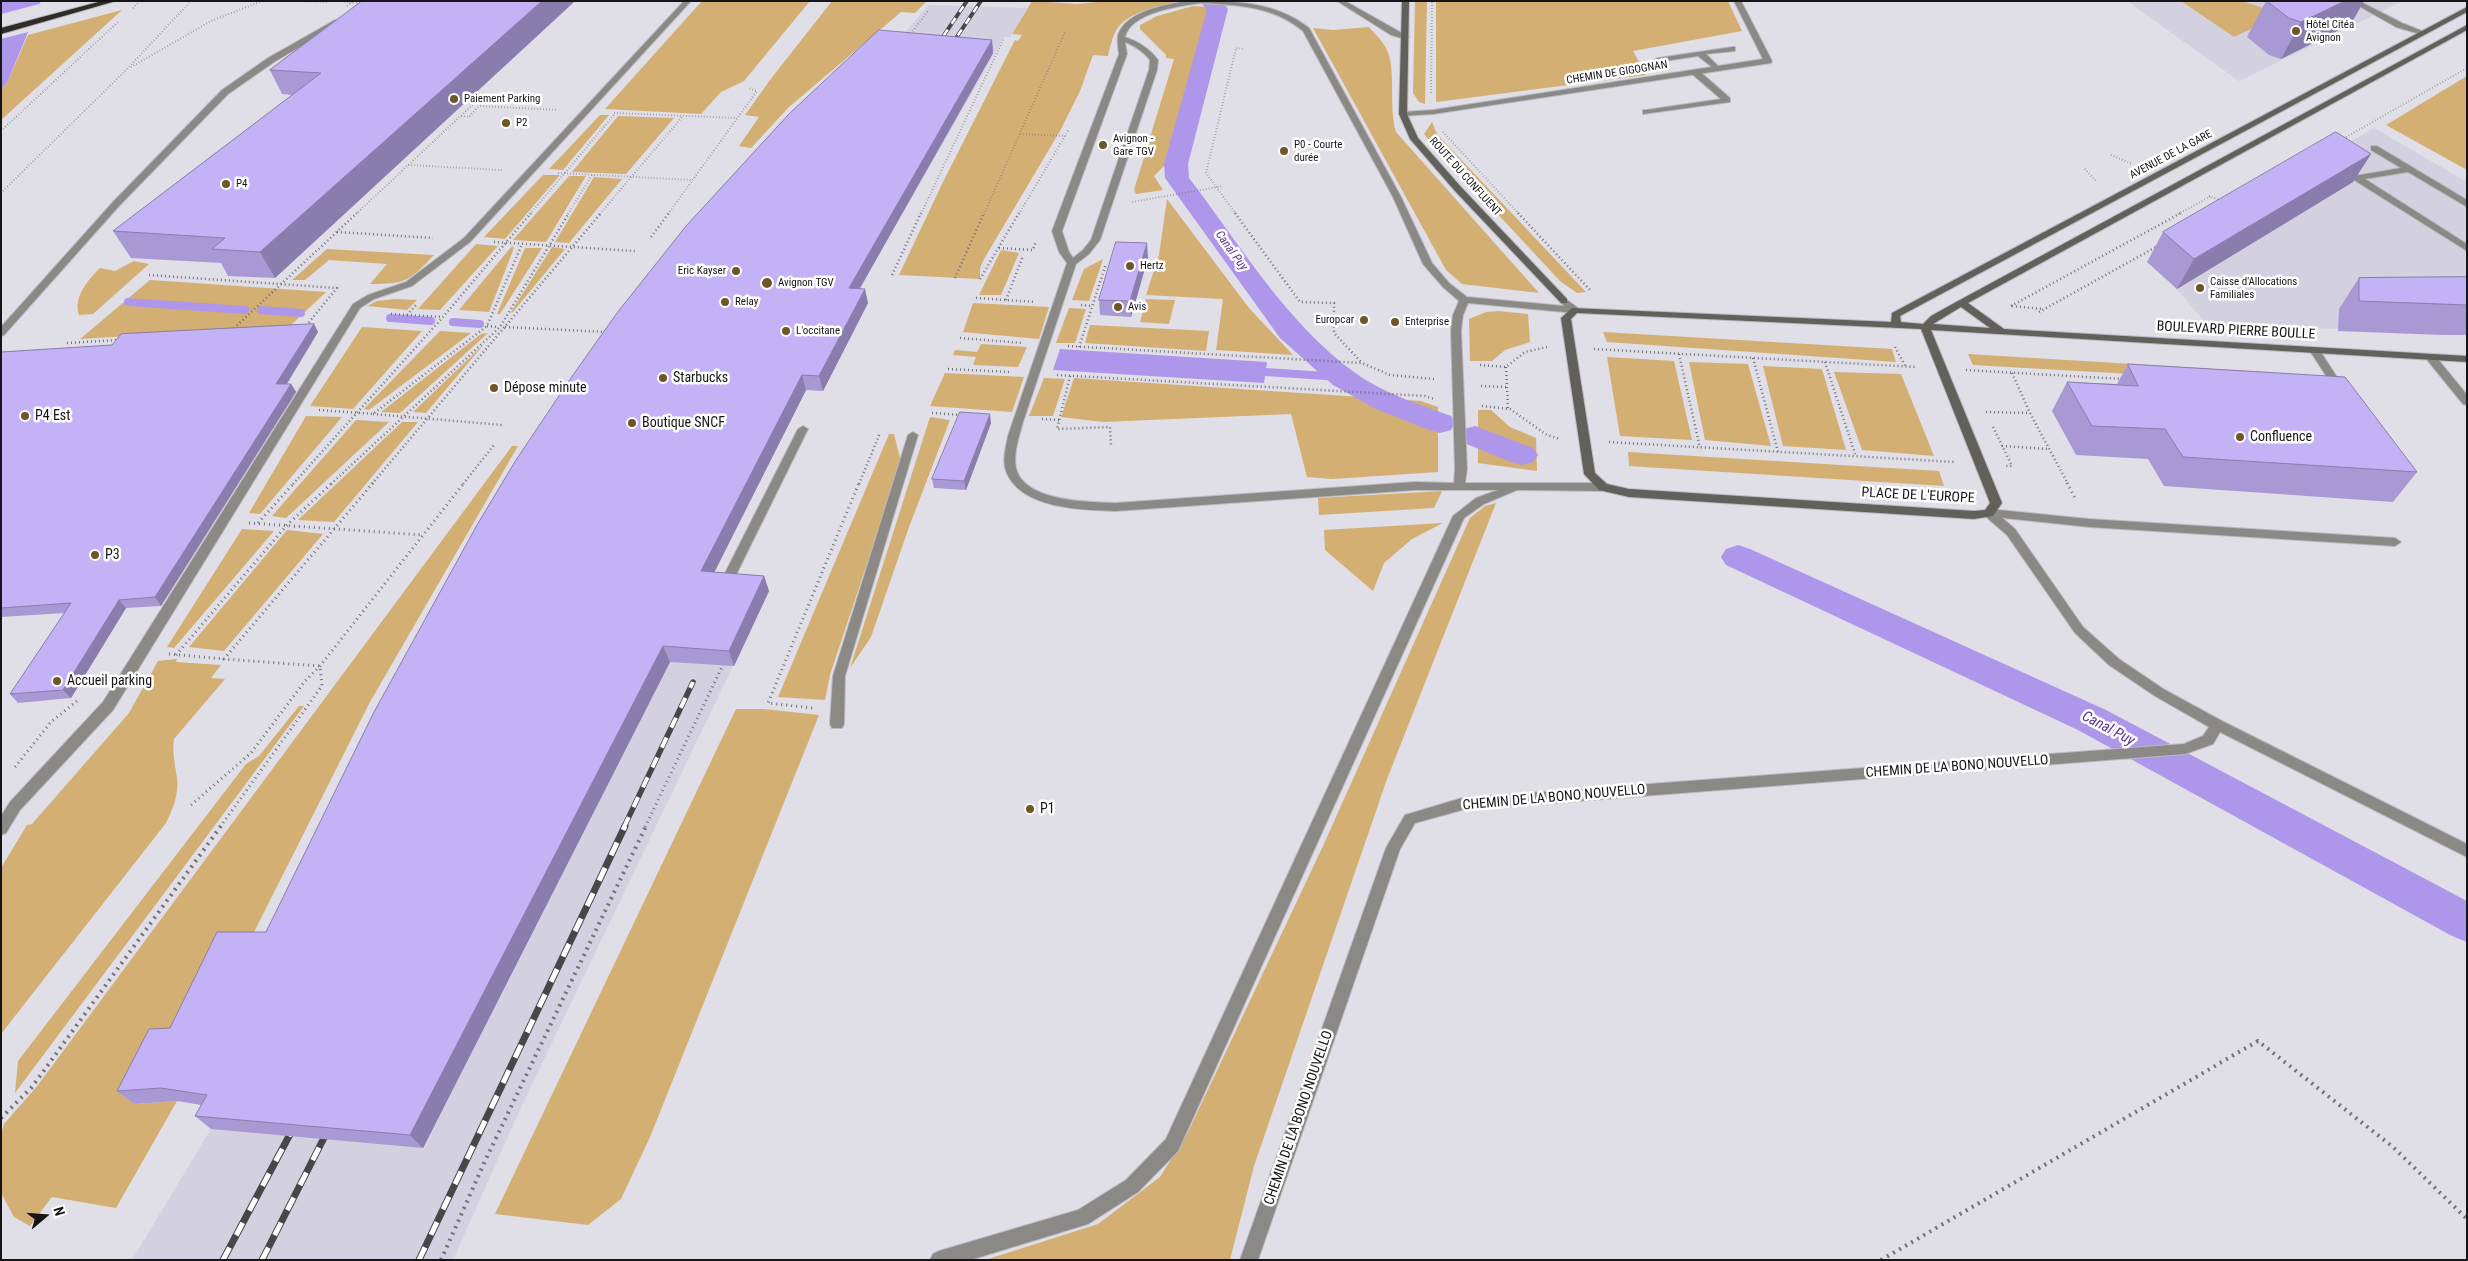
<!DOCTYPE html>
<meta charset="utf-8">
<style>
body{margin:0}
#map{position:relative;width:2468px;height:1261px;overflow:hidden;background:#e0dee6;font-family:"Roboto Condensed",sans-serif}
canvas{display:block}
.frame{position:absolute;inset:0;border:2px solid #151417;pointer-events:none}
.north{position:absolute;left:20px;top:1191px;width:50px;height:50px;-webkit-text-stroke:4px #fff;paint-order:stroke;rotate:72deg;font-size:14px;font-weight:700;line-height:20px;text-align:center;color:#151417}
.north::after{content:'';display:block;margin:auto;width:18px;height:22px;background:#151417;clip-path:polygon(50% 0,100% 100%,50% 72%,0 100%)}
</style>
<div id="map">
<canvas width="2468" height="1261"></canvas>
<div class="frame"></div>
<div class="north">N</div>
</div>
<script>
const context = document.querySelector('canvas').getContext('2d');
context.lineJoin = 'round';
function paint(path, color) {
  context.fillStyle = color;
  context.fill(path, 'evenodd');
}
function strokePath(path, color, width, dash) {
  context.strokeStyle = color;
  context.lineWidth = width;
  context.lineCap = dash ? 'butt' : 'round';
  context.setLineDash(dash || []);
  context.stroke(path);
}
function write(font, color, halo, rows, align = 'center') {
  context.font = font + ' "Roboto Condensed",sans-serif';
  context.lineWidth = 5;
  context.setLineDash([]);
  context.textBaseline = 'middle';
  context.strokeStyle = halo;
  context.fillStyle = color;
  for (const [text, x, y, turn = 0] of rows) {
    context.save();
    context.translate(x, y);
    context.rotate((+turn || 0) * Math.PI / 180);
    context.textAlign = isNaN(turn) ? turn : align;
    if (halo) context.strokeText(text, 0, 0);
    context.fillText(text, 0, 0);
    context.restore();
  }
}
paint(new Path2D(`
 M2127 1H2403L2239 81Z
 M929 5 1027 8 1010 37H1004L875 262 853 302 868 303 826 385 823 391 806 390 707 586 769 591 523 1103 453 1260H132L211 1129 895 44Z
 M2374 128 2467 182V335L2206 323 2167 278 2147 262Z`), '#d3d0df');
paint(new Path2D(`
 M702 1H810L744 81 721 92 701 114 605 109Z
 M832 1H927L915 13 901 12 789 107 751 148 739 146 759 117 745 115 770 80Z
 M1032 1 1077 4 1107 1 1182 2C1162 5 1129 11 1117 29 1112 37 1110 48 1108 56L1093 55 1080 91 1060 131 984 259 980 268V279L899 275 943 182 1015 40 1018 41 1022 35 1012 34Z
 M1415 1H1427L1425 104 1419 102 1413 93Z
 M1436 1H1728L1742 31 1633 51 1646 75 1436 102Z
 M2181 1H2242L2282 14 2234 37Z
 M1193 6 1209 7 1164 166 1154 176 1163 190 1136 194 1134 190 1174 59 1166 58V55L1140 29V25L1157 16Z
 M122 10 1 120V88L7 83 28 35Z
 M1369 27C1374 33 1382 40 1386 48 1397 68 1388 106 1396 132L1539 293 1462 284 1446 270 1313 28 1333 30Z
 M2467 76V170L2386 125Z
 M600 115H609L563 170 549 169Z
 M618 116 674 118 626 174 572 172Z
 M1432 122 1437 134 1586 292 1577 293 1560 281 1428 139 1424 134Z
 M543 175H560L505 239 484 237Z
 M569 176H586L546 242 513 240Z
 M594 177 622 179 569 243 555 242Z
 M1167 199 1249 308 1293 355 1216 350 1223 299 1146 295 1159 255Z
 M476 244 498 246 440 310 418 309Z
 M512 246 514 248 489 312 459 310Z
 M552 247 565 249 512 313 511 312Z
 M525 248H542L500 314H497Z
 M327 249 434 255C409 281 407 284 370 284L387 264 329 260 305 280H292Z
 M1001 250 1019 253 1001 295H979Z
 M1103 259 1089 301 1072 300 1084 269Z
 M134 261 149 264 93 314 79 315C73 297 88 280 100 268L115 271Z
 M150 280 326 292 290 326 80 339Z
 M395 299 417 300 407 310 367 306 377 301Z
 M1146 299 1175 300 1169 324 1140 322Z
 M973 303 1049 307 1039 339 963 332Z
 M1069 308 1086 309 1075 343H1056Z
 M1498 311 1528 314 1530 342 1505 350 1492 361H1470L1469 319 1486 312Z
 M1090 325 1209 331 1206 351 1085 343Z
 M362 327 422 331 353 409 310 406Z
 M440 331 471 333 369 410 364 409Z
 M1603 332 1892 349 1896 362 1607 342Z
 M488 333 400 413 381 412 481 334Z
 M485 343 426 413 413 412Z
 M981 344 1027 347 1018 367 973 365 976 357 953 355 955 350 977 352Z
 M1968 354 2265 372 2272 382 1973 365Z
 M1607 357 1674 361 1692 440 1620 436Z
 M1689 362 1748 364 1771 446 1705 440Z
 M1763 366 1822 369 1846 450 1783 446Z
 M1834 372 1901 374 1934 456 1862 450Z
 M945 373 1024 377 1012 412 930 406Z
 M1044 378 1065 379 1053 416H1029Z
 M1074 378 1421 401 1438 407V472L1332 479 1307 477 1291 414 1103 422 1061 417Z
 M1478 410H1491L1510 427 1536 438 1537 471 1478 463Z
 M306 416 342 417 260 514 249 513Z
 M930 417 950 420 909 527 871 637 850 668Z
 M356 420 389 422 286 518 272 516Z
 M402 422H418L334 522 298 520Z
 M889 434H894L900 458 899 467 830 675 825 700 778 697Z
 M512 446H518L370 702 250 940 134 1104 177 1101 116 1208 52 1197 30 1226 14 1217 1 1193V1134L4 1124 38 1085Z
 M1628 452 1939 471 1944 486 1629 466Z
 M1442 491 1434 508 1319 515 1318 498Z
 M1496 503 1387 779 1254 1166 1230 1260H985L1098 1224 1160 1177 1188 1132 1323 846 1470 518 1485 506Z
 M1443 523 1412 539 1384 563 1373 591 1325 550 1324 530Z
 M242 529 274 531 174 648 167 647Z
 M287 530 323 534 224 651 189 647Z
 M177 659 176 662 221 665 211 678 225 679 174 739C172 753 175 764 177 778 179 794 173 809 166 823L1 1034V868L27 825 32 824 129 713 158 661Z
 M299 706H304L15 1093 18 1061 246 764 259 756Z
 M736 709H764L819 715 650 1137 621 1199 588 1225 495 1214Z`), '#d3af73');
paint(new Path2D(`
 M1 1H41L7 83 1 88Z
 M1060 349 1267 362 1264 383 1053 370Z`), '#ae97ea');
paint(new Path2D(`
 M43 3 32 31 1 39V14Z`), '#e0dee6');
strokePath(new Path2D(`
 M128 302 245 310
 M261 310 301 313
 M390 318 431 321
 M453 322 480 324
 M1266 372 1341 377`), '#ae97ea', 8);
paint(new Path2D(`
 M1200 1H1222L1228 9 1188 164 1189 178C1239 243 1287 324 1354 372 1382 393 1419 404 1451 416L1455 423 1451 430 1440 433 1429 430 1376 409 1333 385 1280 338 1165 178 1164 164 1207 10Z
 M1475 426 1533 448 1538 455 1533 462 1522 465 1511 462 1464 443 1459 436 1464 429Z
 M1738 545 1750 549 2106 710 2467 901V942L2452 936 2078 730 1726 565 1721 557 1726 549Z`), '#ae97ea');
const lane = new Path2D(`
 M684 1H691L470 242 412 286 374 299 360 308 113 710 20 810 6 833 1 835V816L10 802 103 702 353 304 368 295 406 282 464 238Z
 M1186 1C1231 1 1273 0 1309 28L1401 197 1432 263 1449 283 1467 297 1575 307 1580 310 1575 313 1468 303 1463 315 1461 330 1467 469 1465 483H1603L1609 487 1603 491 1517 490 1484 504 1464 518 1178 1151 1138 1192 1088 1224 970 1260H930L933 1254 939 1251 1078 1210 1126 1180 1166 1139 1453 516 1476 498 1498 490H1415L1116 511C1082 510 1020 509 1006 471 1002 460 1006 447 1008 436L1067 263 1059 252 1052 231 1119 54C1118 48 1117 41 1118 35 1126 11 1165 5 1186 1ZM1201 3C1239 5 1273 6 1303 31L1393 197 1423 264 1443 287 1459 301 1453 315 1451 330 1455 469 1454 483 1415 482 1116 503C1089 502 1024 502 1016 468 1013 453 1019 437 1023 422L1076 264 1089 254 1100 240 1157 70 1158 60C1149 48 1139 42 1125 37 1131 12 1180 6 1201 3ZM1125 42C1135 46 1143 51 1150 60L1149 70 1091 240 1083 250 1073 258 1069 252 1062 231 1127 54Z
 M335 20 342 22 274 62 228 94 119 206 4 335 1 336V327L113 202 222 90 268 58Z
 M1732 47H1735V51L1706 54 1721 69 1717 71 1698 56 1658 62 1654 60 1658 58Z
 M1692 70H1698L1730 98V102L1643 114V110H1646L1721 99 1692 74Z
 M2371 146H2377L2467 200V207L2408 172 2365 179 2467 244V251L2354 180V176L2401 168 2371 150Z
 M2315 348 2320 351 2346 391 2345 393H2337L2336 391 2310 351Z
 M2432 356 2436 357 2467 395V405L2463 404 2428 361V357Z
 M803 426 808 429 733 581 731 584H723L721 581 798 429Z
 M913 432 918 435 845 676 844 724 842 728H832L830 724 833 676 908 435Z
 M1989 509 2089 519 2395 538 2401 542 2395 546 2089 527 1985 516 1983 513Z`);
const street = new Path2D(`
 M1337 1H1345L1409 37 1405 39 1391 35Z
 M1734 1H1741L1772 61 1771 63 1433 114 1403 116 1399 114 1403 112 1433 110 1763 59Z
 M2350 1H2359L2402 23 2427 33 2423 35 2396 27Z
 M1564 298 1578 308V312H1572L1561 303V299Z
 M1989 509 1993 510 2015 529 2083 627 2119 659 2165 690 2222 721 2467 844V857L2220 732 2213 744 2185 754 1462 810 1415 823 1400 849 1258 1260H1240L1386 848 1405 815 1462 798 2184 744 2203 736 2209 727 2155 696 2109 665 2075 633 2007 535 1985 516 1983 513Z`);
const secondary = new Path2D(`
 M1402 1H1409L1407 114 1418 138 1461 187 1567 299V303H1561L1455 191 1410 139 1399 114Z
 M2467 7V12L1900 316 1901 322 1923 324 1931 316 1958 301 2467 25V30L1968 303 2004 329 2467 356V362L1931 330 2002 503 1993 516 1974 519 1629 497 1599 490 1584 474 1561 318 1572 308 1891 322 1892 313ZM1961 307 1990 328 1933 324ZM1577 313 1921 329 1990 503 1985 510 1974 511 1629 489 1607 484 1595 473 1571 319Z`);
const highway = new Path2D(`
 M102 1H116L1 34V28Z`);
strokePath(lane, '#bbbac1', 2);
strokePath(street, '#bbbac1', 2);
strokePath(secondary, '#bbbac1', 2);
strokePath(highway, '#bbbac1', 2);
strokePath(new Path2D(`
 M299 1 328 2
 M344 2 363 3
 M347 6 354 1
 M133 8 140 1
 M909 36 928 11
 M131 67 211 21 262 1
 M476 93 483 94
 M1431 93 1432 1
 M614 113 737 118
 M461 116 469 117 479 106 558 110
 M1 131 119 21
 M1443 132 1519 214
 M1020 134 1066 136
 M2341 140 2467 68
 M2111 155 2132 164
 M408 165 502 170
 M2085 169 2097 182
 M558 173 692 180
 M1 193 128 68 191 1
 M2209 196 2222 201
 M1132 202 1223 186
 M356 214 484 94
 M530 214 614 115
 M568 214 592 175
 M600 214 683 116
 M668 214 757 91 748 88
 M921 214 1003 40
 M984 214 1065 32
 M1019 214 1069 129
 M1236 214 1206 173 1236 48 1243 49
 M2178 214 2211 196`), '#727076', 2, [0.5, 2.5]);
strokePath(new Path2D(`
 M1235 213 1300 302 1334 303V333L1362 363
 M1518 213 1590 290
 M337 232 433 238
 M651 237 669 213
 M494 242 635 251
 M999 248 1033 250 1036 241
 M149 275 337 288 305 327
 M892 275 921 213
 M955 278 984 213
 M980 279 1019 213
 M976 298 1035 302
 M1006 300 1023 256
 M1081 305 1093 306
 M2011 306 2181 213
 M2012 306 2043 309
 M2039 312 2156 247
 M391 314 443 317
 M407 315 416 305
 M487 326 499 327
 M505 327 606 332
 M231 331 357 213
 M960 338 1022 343
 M67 343 119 340
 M1068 346 1362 363 1390 375 1434 379
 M1079 347 1106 264
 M1895 347 1906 367
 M1594 349 1916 367
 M1679 354 1700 448
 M1753 358 1778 452
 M1825 362 1856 457
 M1480 365 1506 367 1525 352 1547 347
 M1506 367 1508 408
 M948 369 1010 372
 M1966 370 2122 379
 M2012 373 2030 413 2068 484
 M1057 375 1425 396 1434 399
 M1070 376 1057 429 1110 427 1111 445
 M1481 386 1507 387
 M1482 406 1510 409 1547 435 1560 439
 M319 410 373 414 487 326 522 244
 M1986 412 2030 413
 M932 413 961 415
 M373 414 502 425
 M1042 419 1059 420
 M1993 427 2012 466H2006
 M1609 442 1955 462
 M2002 446 2048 449
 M293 484 443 317 531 213
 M331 484 500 327 569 213
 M372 484 601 213
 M463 484 494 445
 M859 484 880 433`), '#727076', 2.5, [1, 3]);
strokePath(new Path2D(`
 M2067 483 2076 500
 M249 523 423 535
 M258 523 294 483
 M169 654 224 659
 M176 655 287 525 332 483
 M812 708 768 703 859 483
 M15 767 51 722 77 701
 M191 805 251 753 305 681 320 666 464 483
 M220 827 322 686 320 666 224 659 373 483
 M645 827 723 665`), '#727076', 3, [1, 4]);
strokePath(new Path2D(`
 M1 1118 32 1087 221 826
 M441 1260 485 1161 646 826
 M1881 1260 2258 1041 2393 1147 2467 1219`), '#727076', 4, [2, 5]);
paint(lane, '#8a8986');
paint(street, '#8a8986');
paint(secondary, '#62605b');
paint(highway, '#2f2b26');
const railFar2 = new Path2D(`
 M936 47 967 1
 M950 47 981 1`);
const railFar1 = new Path2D(`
 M624 827 693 682`);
const rail = new Path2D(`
 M223 1260 296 1123
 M262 1260 330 1126
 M419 1260 625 826`);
strokePath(railFar2, '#48464b', 4);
strokePath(railFar1, '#48464b', 5.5);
strokePath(rail, '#48464b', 7);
strokePath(railFar2, '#fff', 2.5, [7]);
strokePath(railFar1, '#fff', 4, [11]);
strokePath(rail, '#fff', 5, [14]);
paint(new Path2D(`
 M362 1H575L275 278 228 276 221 263 131 258 113 231 292 95 282 94 270 70Z
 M2266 1 2351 24 2281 59 2269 55 2247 37Z
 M992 40 993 53 860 288 868 303 823 391 806 390 714 572 764 576 769 591 734 666 670 662 423 1148 211 1129 195 1116 201 1105 177 1101 134 1104 117 1091 170 1028 266 932Z
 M2371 154 2353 182 2177 289 2147 262 2163 232Z
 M1148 258 1131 317 1100 315 1099 300Z
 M2467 277V335H2443L2338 331 2339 309 2359 278Z
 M314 324 318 332 287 384H291L296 392 161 606 126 608 71 698 18 703 10 694 65 613 1 617V352L112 345Z
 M2128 364 2417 472 2393 502 2164 486 2148 459 2076 455 2052 411 2067 382 2117 384Z
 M991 423 966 490 934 488 932 479Z`), '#a899d4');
paint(new Path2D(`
 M542 1H575L275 278 260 252Z
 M2345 1H2364L2351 24 2281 59 2301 22Z
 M992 40 993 53 852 302 849 288Z
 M2371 154 2353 182 2177 289 2194 259Z
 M1147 243 1148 258 1131 317 1130 301Z
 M865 289 868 303 823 391 819 376Z
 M314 324 318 332 281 393 276 384Z
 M802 375 806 390 707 587 701 571Z
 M291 384 296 392 161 606 155 597Z
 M990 414 991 423 966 490 964 481Z
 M764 576 769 591 734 666 729 651Z
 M119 600 126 608 71 698 63 690Z
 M663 646 670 662 423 1148 410 1135Z`), '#887dac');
const building = new Path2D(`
 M362 1H542L260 252 212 249 225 238 113 231 321 73 270 70Z
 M2267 1H2345L2301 22 2289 18Z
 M879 30 992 40 849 288 865 289 819 376 802 375 701 571 764 576 729 651 663 646 410 1135 195 1116 207 1095 161 1088 117 1091 149 1029 170 1028 217 932H266L374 712 477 525 516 460 573 375 617 313 686 226 789 114Z
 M2336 132 2371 154 2194 259 2163 232Z
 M1116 242 1147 243 1130 301 1099 300Z
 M2467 277V305L2359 301V278Z
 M314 324 276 384H291L155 597 119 600 63 690 10 694 71 603 1 608V352L112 345 121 334Z
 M2128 364 2345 377 2417 472 2183 457 2165 429 2092 426 2067 382 2138 386Z
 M960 412 990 414 964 481 932 479Z`);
paint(building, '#c3b2f6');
strokePath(building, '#887dac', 1);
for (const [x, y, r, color] of [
 [2296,31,5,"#6f5527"],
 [454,99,5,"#6f5527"],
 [506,123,5,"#6f5527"],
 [1103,145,5,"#6f5527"],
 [1284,151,5,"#6f5527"],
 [226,184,5,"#6f5527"],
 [1130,266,5,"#6f5527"],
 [736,271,5,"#6f5527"],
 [767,283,6,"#6f5527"],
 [2200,288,5,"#6f5527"],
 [725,302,5,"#6f5527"],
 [1118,307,5,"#6f5527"],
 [1364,320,5,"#6f5527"],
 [1395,322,5,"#6f5527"],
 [786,331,5,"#6f5527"],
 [663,378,5,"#6f5527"],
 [494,388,5,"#6f5527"],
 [25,416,5,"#6f5527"],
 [632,423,5,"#6f5527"],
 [2240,437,5,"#6f5527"],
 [95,555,5,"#6f5527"],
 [57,681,5,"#6f5527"],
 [1030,809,5,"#6f5527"]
]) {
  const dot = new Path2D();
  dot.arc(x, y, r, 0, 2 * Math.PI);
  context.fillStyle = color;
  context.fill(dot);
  strokePath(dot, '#fff', 2);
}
write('11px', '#151417', '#fff', [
 ["Hôtel Citéa",2306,25],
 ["Avignon",2306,38],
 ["Paiement Parking",464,99],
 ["P2",516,123],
 ["Avignon -",1113,139],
 ["Gare TGV",1113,152],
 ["P0 - Courte",1294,145],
 ["durée",1294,158],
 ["P4",236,184],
 ["Hertz",1140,266],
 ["Eric Kayser",726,271,"right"],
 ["Caisse d'Allocations",2210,282],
 ["Familiales",2210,295],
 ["Avignon TGV",778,283],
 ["Relay",735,302],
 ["Avis",1128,307],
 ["Europcar",1354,320,"right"],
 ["Enterprise",1405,322],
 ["L'occitane",796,331]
], 'left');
write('11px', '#151417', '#fff', [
 ["CHEMIN DE GIGOGNAN",1617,73,-9],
 ["AVENUE DE LA GARE",2171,155,-28],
 ["ROUTE DU CONFLUENT",1465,177,48]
]);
write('italic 12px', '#593796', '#fff', [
 ["Canal Puy",1231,251,54]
]);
write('14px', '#151417', '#fff', [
 ["BOULEVARD PIERRE BOULLE",2236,331,3],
 ["PLACE DE L'EUROPE",1918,496,3],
 ["CHEMIN DE LA BONO NOUVELLO",1957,767,-4],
 ["CHEMIN DE LA BONO NOUVELLO",1554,798,-5],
 ["CHEMIN DE LA BONO NOUVELLO",1299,1118,-71]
]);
write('14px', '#151417', '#fff', [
 ["Starbucks",673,378],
 ["Dépose minute",504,388],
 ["P4 Est",35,416],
 ["Boutique SNCF",642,423],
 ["Confluence",2250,437],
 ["P3",105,555],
 ["Accueil parking",67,681],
 ["P1",1040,809]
], 'left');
write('italic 15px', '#593796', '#fff', [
 ["Canal Puy",2108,729,28]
]);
</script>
